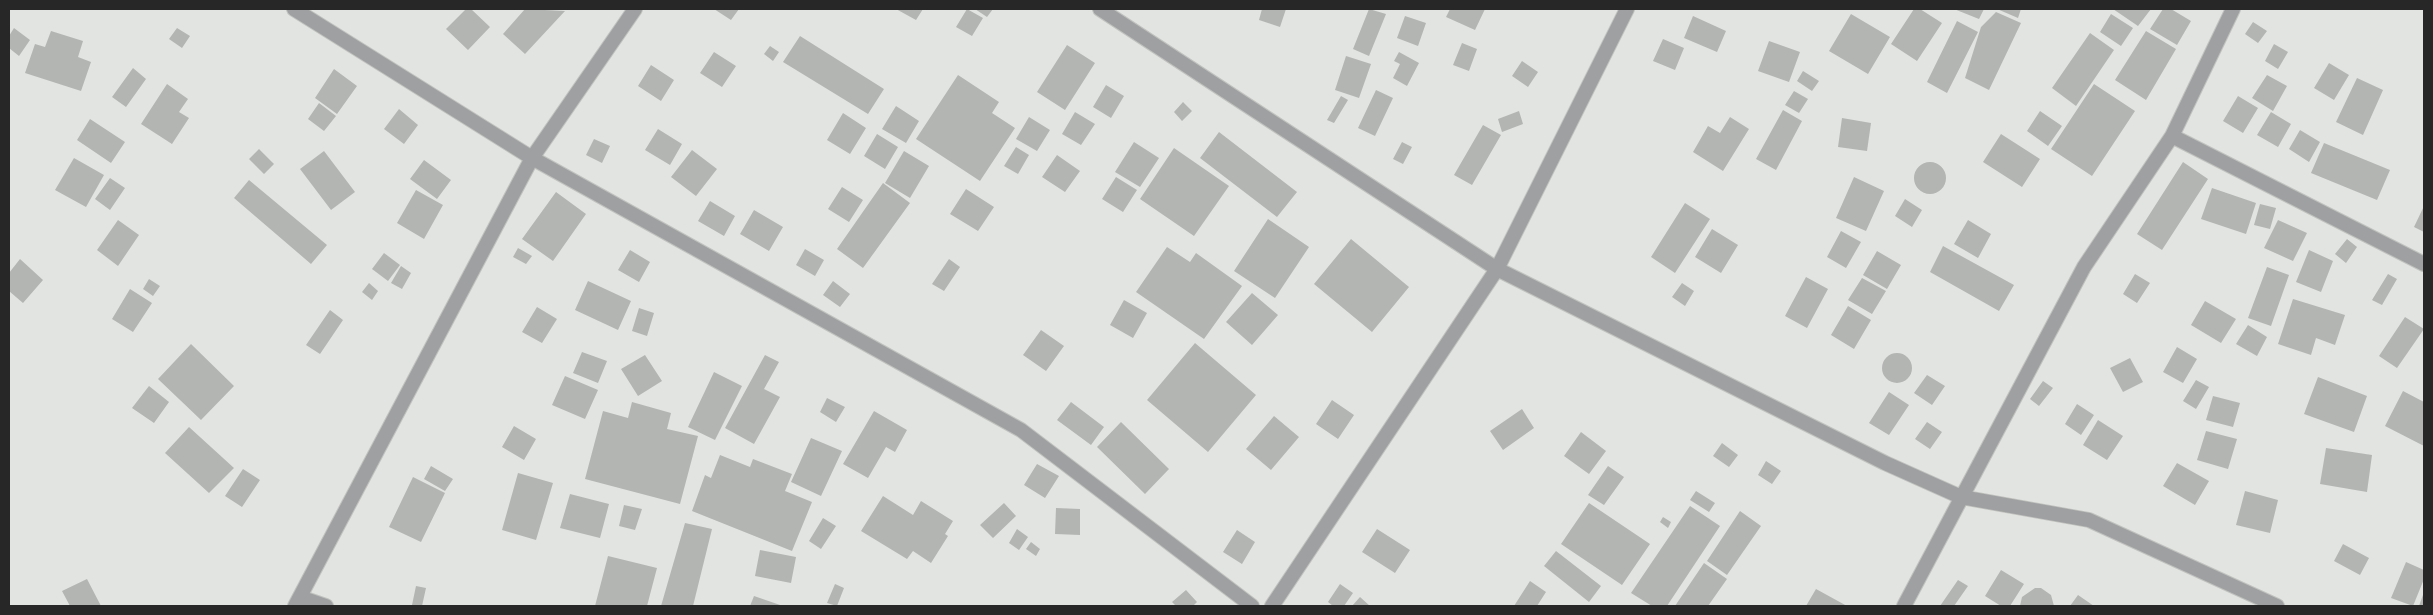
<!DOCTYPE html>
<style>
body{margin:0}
#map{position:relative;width:2433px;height:615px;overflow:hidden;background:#e2e4e1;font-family:Overpass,sans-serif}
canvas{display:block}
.frame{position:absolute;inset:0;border:10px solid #262726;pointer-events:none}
</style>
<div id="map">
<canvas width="2433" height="615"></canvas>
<div class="frame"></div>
</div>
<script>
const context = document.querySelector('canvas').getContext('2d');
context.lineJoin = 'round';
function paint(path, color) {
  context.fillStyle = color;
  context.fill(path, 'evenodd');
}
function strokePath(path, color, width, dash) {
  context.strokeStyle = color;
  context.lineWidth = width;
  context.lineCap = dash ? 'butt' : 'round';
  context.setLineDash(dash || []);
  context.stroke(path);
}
paint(new Path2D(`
 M466 9H471L490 27 468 50 446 29Z
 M525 9 565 11 525 54 503 34Z
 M714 9H739L731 20Z
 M896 9H923L916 20Z
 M967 9 983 18 972 36 956 27Z
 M975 9H993L987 17Z
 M1262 9H1286L1280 27 1259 20Z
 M1369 9 1386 14 1369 56 1353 49Z
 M1450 9H1485L1475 30 1446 17Z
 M1914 9H1920L1942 23 1917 61 1891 44Z
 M1954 9H1984L1979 19Z
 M1997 9H2021L2018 18Z
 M2113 9H2151L2138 26Z
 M2163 9H2171L2191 21 2177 45 2150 29Z
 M1996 12 2021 23 1989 90 1965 78 1981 27Z
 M1851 14 1890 37 1868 74 1829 51Z
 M2111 14 2133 28 2121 46 2100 32Z
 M1405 16 1426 23 1418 46 1397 38Z
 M1693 16 1726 31 1717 52 1684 38Z
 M1957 21 1978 32 1947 93 1927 82Z
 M2253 22 2267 31 2258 43 2245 34Z
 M14 28 30 40 19 56 9 48V36Z
 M177 28 190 36 182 48 169 39Z
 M51 31 83 41 78 57 91 62 81 91 25 73 35 44 45 47Z
 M2146 31 2176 49 2146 100 2115 80Z
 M2090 33 2114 50 2076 106 2052 88Z
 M800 36 884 89 868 114 783 62Z
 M1663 39 1684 48 1675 70 1653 61Z
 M1769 41 1800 52 1789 82 1758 71Z
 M1462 43 1477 49 1469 71 1453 65Z
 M2274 44 2288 52 2278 69 2265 61Z
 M1067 45 1095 63 1065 110 1037 92Z
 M770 46 779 52 773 61 764 54Z
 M714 52 736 66 722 87 700 73Z
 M1399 52 1419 63 1407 86 1393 78 1400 64 1394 61Z
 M1346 56 1371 64 1359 98 1335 90Z
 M1522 61 1538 72 1528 87 1512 76Z
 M2329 63 2349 75 2334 100 2314 88Z
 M651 65 674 80 661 101 638 86Z
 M133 68 146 79 126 107 112 97Z
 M334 69 357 86 337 114 315 98Z
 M1803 71 1819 81 1812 91 1797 81Z
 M958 75 999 102 992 113 1015 128 980 181 916 139Z
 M2267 75 2287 86 2273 111 2252 98Z
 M2357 78 2383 90 2363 135 2336 122Z
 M167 84 188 99 179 112 189 118 172 144 141 124Z
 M2094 84 2135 111 2092 176 2051 149Z
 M1106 85 1124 96 1111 118 1093 107Z
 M1376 90 1393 98 1375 136 1358 128Z
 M1794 91 1808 99 1799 113 1785 105Z
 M1341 96 1348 100 1334 123 1327 120Z
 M2238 96 2258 108 2243 133 2223 121Z
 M1183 102 1192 111 1182 121 1174 112Z
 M319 103 336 116 324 131 308 119Z
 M896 106 919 121 906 143 882 129Z
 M399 109 418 125 404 144 384 129Z
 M1783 110 1802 121 1776 170 1756 159Z
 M1519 111 1523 124 1502 132 1498 119Z
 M2040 111 2062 126 2048 146 2027 131Z
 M1075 112 1095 124 1081 145 1062 134Z
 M2271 112 2291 124 2278 147 2257 135Z
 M843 113 866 128 850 154 827 140Z
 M1029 117 1050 130 1037 151 1016 139Z
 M1730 117 1749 129 1723 171 1693 152 1708 126 1720 133Z
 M1842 118 1871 123 1867 151 1838 147Z
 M90 119 125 142 111 163 77 140Z
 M1483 125 1501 135 1472 185 1454 175Z
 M658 129 682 144 670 165 645 150Z
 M2300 130 2320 142 2309 162 2289 149Z
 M1219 132 1297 192 1277 217 1200 158Z
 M877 134 898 147 885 169 864 156Z
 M2001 134 2040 159 2022 187 1983 162Z
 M594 139 610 146 602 163 586 155Z
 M1134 142 1159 158 1140 187 1115 172Z
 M1402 142 1412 147 1403 164 1393 159Z
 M2324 143 2390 170 2377 200 2311 173Z
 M1016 147 1029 155 1018 174 1004 166Z
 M1174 148 1229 186 1194 236 1140 199Z
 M259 149 274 164 264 174 249 159Z
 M692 150 717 169 696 196 671 177Z
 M324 151 355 192 331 210 300 169Z
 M904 151 929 166 910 198 885 183Z
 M1057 155 1080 171 1065 192 1042 177Z
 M74 158 104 175 86 207 55 190Z
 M424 160 451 180 437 199 410 179Z
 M1914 178a16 16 0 1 1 32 0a16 16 0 1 1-32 0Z
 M2183 162 2208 179 2162 250 2137 234Z
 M1116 177 1137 190 1123 212 1102 199Z
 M1854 177 1884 191 1866 231 1836 218Z
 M110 178 125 188 110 210 95 199Z
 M249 180 327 245 311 264 234 198Z
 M883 183 910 203 863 268 837 249Z
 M842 187 863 200 849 222 828 209Z
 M2212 188 2256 203 2246 234 2201 219Z
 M966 189 994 207 978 231 950 214Z
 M416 190 443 205 424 239 397 223Z
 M556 192 586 214 553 261 522 239Z
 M1905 199 1922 210 1912 227 1895 216Z
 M710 201 735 216 724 236 698 221Z
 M1685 203 1710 219 1675 273 1651 257Z
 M2260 204 2276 208 2270 229 2254 225Z
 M2424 206V232L2414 227Z
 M754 210 783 227 769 251 740 234Z
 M1268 219 1309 247 1275 298 1234 271Z
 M118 220 139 235 118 266 97 250Z
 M1968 220 1991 234 1978 258 1954 244Z
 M2278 220 2307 233 2293 261 2264 248Z
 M1712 229 1738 245 1721 273 1695 257Z
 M1841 231 1861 242 1846 268 1827 257Z
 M1351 239 1409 287 1372 332 1314 284Z
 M2347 239 2357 247 2346 263 2335 254Z
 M1943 246 2014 285 1999 311 1930 272Z
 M1167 247 1190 262 1196 253 1242 286 1204 339 1136 292Z
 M518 248 532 256 526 264 513 257Z
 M805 249 824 260 815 276 796 265Z
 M630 250 650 262 639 282 618 270Z
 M2309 250 2333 261 2321 292 2296 282Z
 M1877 251 1901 265 1887 289 1863 275Z
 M384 253 400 265 388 281 372 269Z
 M20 259 43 280 23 303 9 291V273Z
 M949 259 960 267 944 291 932 284Z
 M401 266 411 273 402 289 391 283Z
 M2267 267 2289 275 2271 326 2248 318Z
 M2135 274 2150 283 2137 303 2123 294Z
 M2388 274 2397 279 2382 305 2372 300Z
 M1806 277 1828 289 1807 328 1785 316Z
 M1862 278 1886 291 1872 314 1848 300Z
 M149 279 160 286 153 296 143 289Z
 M588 281 631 301 618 330 575 310Z
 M833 281 850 294 840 307 823 295Z
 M369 283 378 291 372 300 362 292Z
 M1682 283 1694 291 1685 306 1672 297Z
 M130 289 152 303 133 332 112 319Z
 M1252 293 1278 315 1252 345 1226 322Z
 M2293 299 2345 315 2335 345 2316 338 2311 355 2278 344Z
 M1124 300 1147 313 1133 338 1110 325Z
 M2205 301 2236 319 2221 343 2191 325Z
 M1848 306 1871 320 1854 349 1831 335Z
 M537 307 557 319 542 343 522 332Z
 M639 308 654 313 647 336 632 331Z
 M330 310 343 320 320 354 306 345Z
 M2405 317 2424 329 2397 368 2379 356Z
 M2248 325 2267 337 2257 356 2236 344Z
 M1041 330 1064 346 1046 371 1023 355Z
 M1195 343 1256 395 1208 452 1147 400Z
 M191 344 234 386 201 420 158 379Z
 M2177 347 2197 359 2183 383 2163 372Z
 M582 352 607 361 598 383 573 373Z
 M1882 368a15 15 0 1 1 30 0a15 15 0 1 1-30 0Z
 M645 355 662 381 638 396 621 369Z
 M765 355 779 362 764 389 780 397 754 444 725 428Z
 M2130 358 2143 382 2123 392 2110 368Z
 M714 372 742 386 715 440 688 427Z
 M1927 375 1945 386 1932 405 1914 393Z
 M565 376 598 390 585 419 552 405Z
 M2318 377 2367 396 2354 432 2304 414Z
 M2196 380 2209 387 2196 409 2183 401Z
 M2043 381 2053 388 2039 406 2030 399Z
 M149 386 169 402 154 423 132 408Z
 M2403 391 2424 402V446L2385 426Z
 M1889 392 1909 405 1889 435 1869 423Z
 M2213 396 2240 403 2233 427 2206 420Z
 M827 398 845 407 836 422 820 412Z
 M1332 400 1354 415 1338 439 1316 424Z
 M632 402 671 413 667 429 698 436 680 504 585 479 603 411 628 418Z
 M1071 402 1104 427 1091 445 1057 420Z
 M2077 404 2094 415 2081 435 2065 424Z
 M1522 409 1534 428 1503 450 1490 431Z
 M874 411 907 430 895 452 886 447 868 478 843 464Z
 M1274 416 1299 437 1271 470 1246 449Z
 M2098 420 2123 436 2107 460 2083 445Z
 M1121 422 1169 469 1145 494 1097 447Z
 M1927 422 1942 432 1930 449 1915 439Z
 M514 426 536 439 524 460 502 447Z
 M189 427 234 468 209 493 165 453Z
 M2206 431 2237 439 2228 469 2197 460Z
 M1581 432 1606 451 1589 474 1564 456Z
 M811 438 842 451 821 496 791 482Z
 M1722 443 1738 455 1729 467 1713 456Z
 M2326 448 2372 455 2367 492 2320 484Z
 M720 455 750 467 753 459 792 474 785 491 812 502 792 551 692 511 705 475 711 478Z
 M1766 461 1781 471 1772 484 1758 475Z
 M2177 463 2209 481 2195 505 2163 486Z
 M1037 464 1059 476 1045 498 1024 485Z
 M431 466 453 479 445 491 424 479Z
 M1608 466 1624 477 1604 505 1588 495Z
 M243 469 260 480 242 507 225 496Z
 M518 473 553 483 536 540 502 530Z
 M413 477 445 493 421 542 389 527Z
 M1696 491 1715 503 1709 512 1690 500Z
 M2245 491 2278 500 2270 533 2236 525Z
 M570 494 609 504 600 538 560 528Z
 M883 496 913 515 921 501 953 521 945 534 948 536 931 563 913 551 907 559 861 531Z
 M1004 503 1016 516 993 538 980 525Z
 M1589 503 1650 544 1622 585 1561 544Z
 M624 505 642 509 635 530 619 526Z
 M1690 506 1720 526 1667 606H1652L1631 593Z
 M1056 508 1080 509V535L1055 534Z
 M1740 511 1761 526 1727 575 1707 561Z
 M1663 517 1671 522 1668 528 1660 522Z
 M823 518 836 526 821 549 809 541Z
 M685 523 712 529 693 606H661Z
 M1017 529 1028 537 1019 550 1009 543Z
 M1377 529 1410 550 1395 573 1362 552Z
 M1237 530 1255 542 1242 564 1223 552Z
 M1031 542 1040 549 1036 556 1026 549Z
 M2343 544 2369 558 2360 575 2334 561Z
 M760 550 796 557 791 583 755 576Z
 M1556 551 1601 586 1589 602 1544 566Z
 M608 556 657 568 647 606H595Z
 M2406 562 2424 570V579L2413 606 2391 598Z
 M1704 563 1727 579 1708 606H1675Z
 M2001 570 2024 584 2010 606H2001L1985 596Z
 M87 579 101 606H70L62 591Z
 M1958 580 1968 586 1954 606H1940Z
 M1530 581 1546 592 1537 606H1514Z
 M835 584 844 588 837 606 827 603Z
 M1340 584 1353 593 1344 606H1333L1328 602Z
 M416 586 426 588 422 606 412 605Z
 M2035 588H2041L2051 595 2054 606H2020L2022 597Z
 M1816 589 1847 606H1806Z
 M1186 590 1197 602 1193 606H1176L1172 602Z
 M2424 592V606H2419Z
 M2078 595 2094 606H2070Z
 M754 596 783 606H750Z
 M1360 597 1370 606H1352Z`), '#b3b5b3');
const minor = new Path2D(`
 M294 9 532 158 1021 430 1252 606
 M1100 9 1497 269 1885 463 1961 497 2089 520 2277 606
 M2172 136 2424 264
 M300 597 326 606
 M295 606 532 158 635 9
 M1272 606 1497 269 1627 9
 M1904 606 2084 267 2172 136 2233 9`);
strokePath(minor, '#c0c2bf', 16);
strokePath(minor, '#9fa0a1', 14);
</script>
